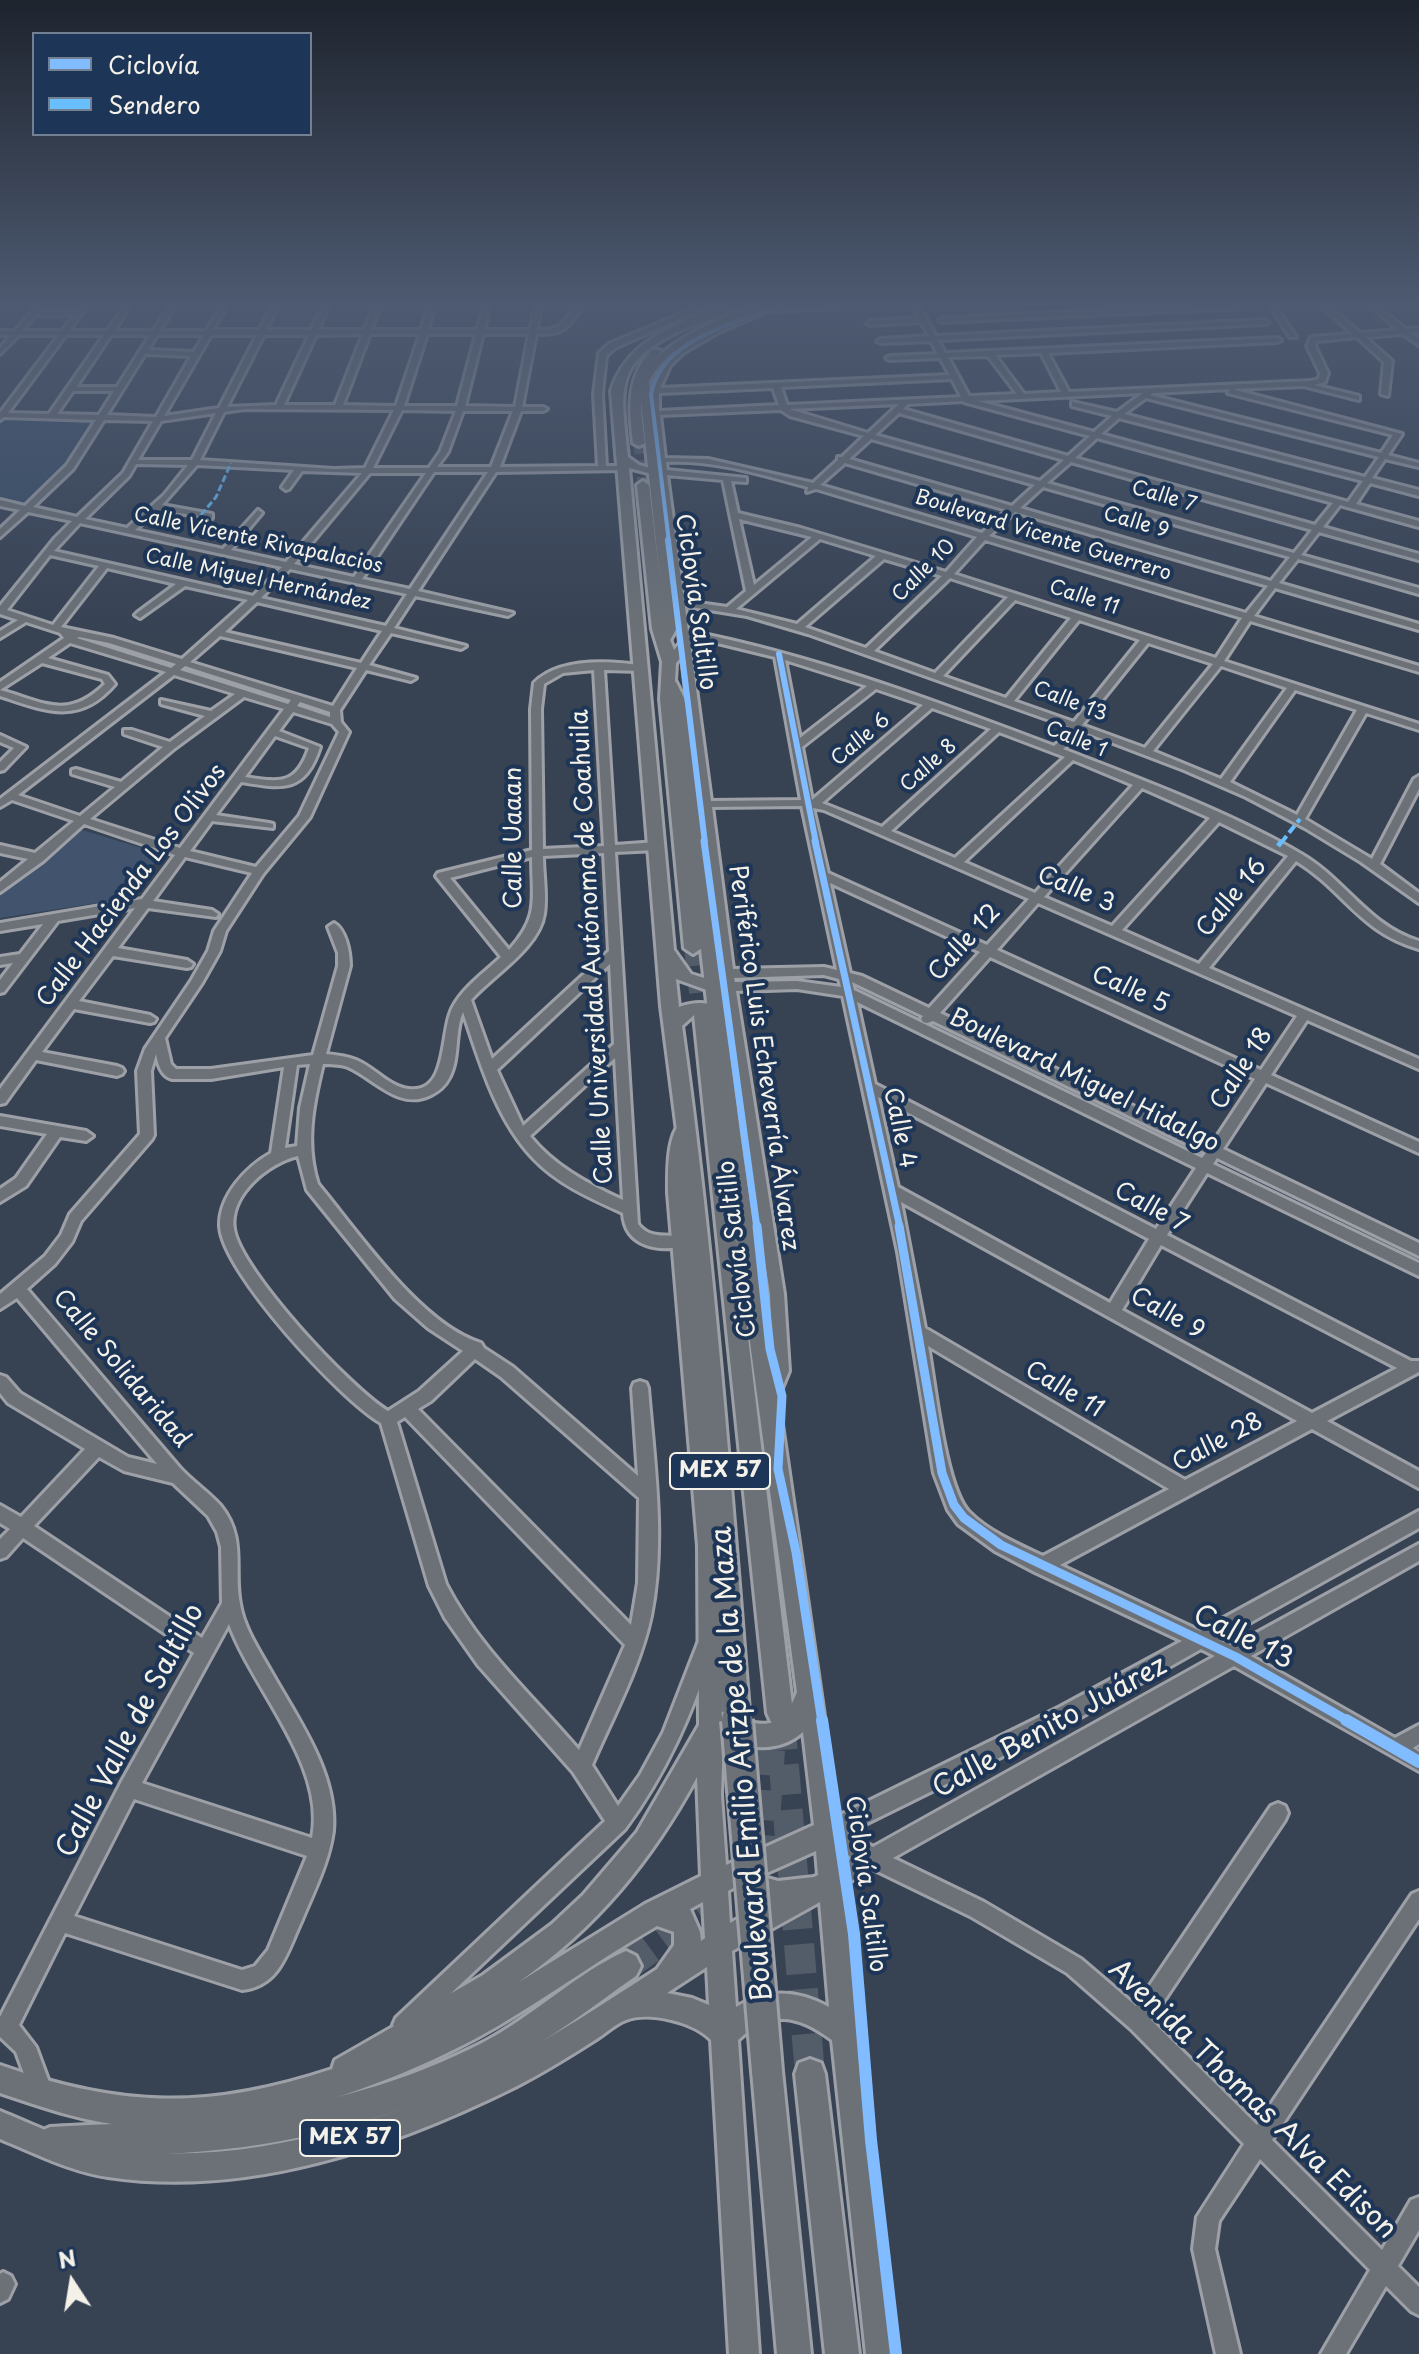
<!DOCTYPE html>
<meta charset="utf-8">
<style>
body{margin:0}
#map{position:relative;width:1419px;height:2354px;overflow:hidden;background:#374253;font-family:"Playpen Sans",sans-serif}
canvas{display:block}
.legend{position:absolute;left:32px;top:32px;width:280px;height:104px;box-sizing:border-box;background:#1d3557;border:2px solid #738091;margin:0;padding:10px 14px;list-style:none;font-size:24px;color:#f4f1e8}
.legend li{display:flex;align-items:center;gap:16px;height:40px}
.legend b{width:40px;border:2px solid #738091}
.north{position:absolute;left:32px;top:2242px;width:80px;height:80px;-webkit-text-stroke:6px #1d3557;paint-order:stroke;rotate:348deg;font-size:22px;font-weight:700;line-height:32px;text-align:center;color:#f4f1e8}
.north::after{content:'';display:block;margin:auto;width:28px;height:36px;background:#f4f1e8;clip-path:polygon(50% 0,100% 100%,50% 72%,0 100%)}
</style>
<div id="map">
<canvas width="1419" height="2354"></canvas>
<ul class="legend">
<li><b style="height:10px;background:#80bcff"></b>Ciclovía</li>
<li><b style="height:10px;background:#69befc"></b>Sendero</li>
</ul>
<div class="north">N</div>
</div>
<script>
const context = document.querySelector('canvas').getContext('2d');
context.lineJoin = 'round';
function paint(path, color) {
  context.fillStyle = color;
  context.fill(path, 'evenodd');
}
function strokePath(path, color, width, dash) {
  context.strokeStyle = color;
  context.lineWidth = width;
  context.lineCap = dash ? 'butt' : 'round';
  context.setLineDash(dash || []);
  context.stroke(path);
}
function write(font, color, halo, rows, align = 'center') {
  context.font = font + ' "Playpen Sans",sans-serif';
  context.lineWidth = 8;
  context.setLineDash([]);
  context.textBaseline = 'middle';
  context.strokeStyle = halo;
  context.fillStyle = color;
  for (const [text, x, y, turn = 0] of rows) {
    context.save();
    context.translate(x, y);
    context.rotate((+turn || 0) * Math.PI / 180);
    context.textAlign = isNaN(turn) ? turn : align;
    if (halo) context.strokeText(text, 0, 0);
    context.fillText(text, 0, 0);
    context.restore();
  }
}
paint(new Path2D(`
 M279 306H320L309 331H267Z
 M6 417 96 419 58 475 26 506 0 500V424Z`), '#374b66');
paint(new Path2D(`
 M79 829 161 854 129 898 0 918V890Z`), '#42546d');
strokePath(new Path2D(`
 M639 443 643 485`), '#535c69', 11, [11, 6]);
strokePath(new Path2D(`
 M693 948 701 1018`), '#535c69', 18, [18, 9]);
strokePath(new Path2D(`
 M780 1719V1722`), '#535c69', 23, [23, 12]);
strokePath(new Path2D(`
 M780 1720 810 2074
 M753 1863 764 1836 770 1750
 M626 1966 723 1895`), '#535c69', 30, [30, 15]);
const minor = new Path2D(`
 M36 306H43L39 311H77L80 306H87L69 331H107L125 306H131L114 331H153L169 306H175L160 331H206L221 306H227L213 330H259L272 306H278L266 330H311L323 306H329L318 330H364L374 306H380L371 330H421L429 306H435L428 330H477L484 306H490L484 330H530L535 306H541L537 330C561 330 562 324 576 306H583C566 329 567 334 536 334L522 407H543L547 409 543 411H521L500 467 598 466 594 394 599 353 609 344 699 306H708L615 348 606 356 602 394 606 466H624V470L496 472 418 591 513 613 508 616 415 596 394 628 466 646 461 649 391 633 369 665 416 678 411 681 366 670 340 710 341 722 349 732 310 817 263 874 226 931 220 951 202 983 165 1038 171 1064 176 1069H211L313 1055 338 966V953L328 927 334 923C346 930 350 952 350 966L326 1054C336 1055 346 1056 356 1060 374 1067 389 1087 409 1089 450 1094 439 1029 454 1005 465 986 485 972 501 957L436 876 438 873 532 850 531 709 534 683C560 657 612 661 645 666V670L642 671 604 670 615 845 657 842 663 846 657 850 615 852 638 1224C651 1241 669 1233 687 1237L689 1241 687 1245C659 1253 625 1247 623 1213 592 1199 557 1184 533 1158 496 1119 480 1062 463 1012 454 1033 460 1058 449 1078 445 1086 439 1091 431 1095 399 1111 375 1079 348 1067 340 1064 331 1064 323 1064 313 1104 305 1144 318 1184 358 1232 421 1325 481 1343L484 1348 513 1367 638 1476 632 1388 634 1383 640 1381 646 1383 648 1388C654 1462 666 1542 651 1616 640 1668 613 1716 592 1765L618 1806 640 1775 663 1733 698 1643 704 1640 710 1643 713 1649C692 1714 666 1774 625 1829L410 2032 403 2035 396 2032 393 2025 396 2018 605 1821 573 1772 478 1665 445 1618 429 1586 381 1423C341 1400 222 1272 220 1226 219 1196 246 1167 271 1153L284 1067 211 1079H172C161 1076 158 1064 156 1054L151 1071 154 1135 152 1139 81 1221 72 1242 55 1264 27 1289C78 1348 129 1409 180 1468 192 1481 208 1492 220 1505 247 1538 233 1568 240 1604 244 1629 261 1653 273 1675 299 1721 338 1775 333 1831 329 1862 313 1893 301 1922 287 1952 280 1986 242 1990L65 1933 19 2025 36 2047 53 2093 50 2101 42 2104 34 2101 16 2052 0 2037V2017L122 1781 194 1653 23 1538 6 1557 0 1559V1539L10 1529 0 1523V1505L21 1517 85 1449 8 1403 0 1393V1375L6 1377 20 1393 128 1457 157 1464 17 1298 0 1309V1294L45 1256 61 1235 70 1214 140 1134 137 1071 145 1049 191 981 208 951 214 931 252 873 185 857 153 901 212 910 218 914 216 917 148 908 118 948 187 960 193 964 191 967 187 968 113 956 79 1001 150 1015 156 1019 154 1022 150 1023 74 1009 42 1052 117 1066 122 1068 124 1071 122 1074 117 1076 36 1060 5 1103 0 1104V1089L135 908 58 921 4 992 0 993V980L13 963 0 965V957L20 954 43 924 0 931V923L142 899 175 855 84 824 43 861 0 892V882L28 859 0 853V845L35 853 74 821 12 800 0 807V799L166 672 70 643 48 658 108 675 115 684C79 726 45 711 0 696V682L64 638 60 633 26 622 0 638V631L18 620 0 614V606L55 538 72 521 28 512 0 537V529L20 510 0 506V500L25 506 67 465 96 420 4 417 0 420V413L59 335H19L0 354V348L11 335H0V331H15ZM36 315H74L62 331H22ZM363 334 335 405H284L316 335ZM370 334H420L396 406 343 405ZM427 334H476L457 406H404ZM483 334H529L515 407 465 406ZM66 335H104L49 414 8 413ZM111 335H150L117 387H76ZM157 335H204L194 352 148 350ZM211 335H257L219 408 164 416ZM264 335H309L276 405 227 407ZM145 354 191 356 156 417 107 415ZM73 391H114L99 415 57 414ZM244 409 394 410 365 468 334 469 200 460 224 412ZM402 410 456 411 440 452 429 468H373ZM463 411H513L491 467H437L448 452ZM216 413 192 460H138L161 421ZM104 420 153 421 123 473 77 517 33 507 73 469ZM136 464 188 465 164 495 127 528 85 519 129 476ZM197 465 294 470 282 487 286 490 289 489 302 471 362 473 286 562 231 550 262 513 258 510 223 549 135 530 158 510 212 518V514L162 505ZM434 472H488L410 589 362 579ZM370 473H426L354 577 294 564ZM80 523 282 567 253 596 54 551ZM50 555 99 566 53 625 7 610ZM107 568 176 584 137 613 135 615 140 618 185 586 248 600 182 659 114 638 61 627ZM290 569 407 594 386 626 261 598ZM257 602 382 631 361 663 225 632ZM220 636 357 668 333 706 190 662ZM79 637 109 643 176 664 171 668 77 638ZM42 663 102 679 105 684C67 721 44 702 0 690ZM185 666 291 700 288 704 180 670ZM594 670 604 846 543 849 541 709 544 684 563 673ZM174 675 235 694 211 711 161 700V704L205 716 170 742 132 730H124V734L163 747 121 782 76 769 72 770V774L115 787 80 816 18 795ZM244 697 284 709 180 848 90 819 175 748ZM300 702 330 712V717L297 706ZM293 712 332 724 339 732 299 816 256 867 190 851 212 821 273 828V824L269 823 216 815 241 782C283 789 305 793 320 747L279 731ZM275 736 309 748C296 786 280 782 245 777ZM604 853 609 951 492 1059 471 1000C493 975 539 948 544 914 547 896 543 875 543 856ZM532 857C532 900 540 916 509 950L450 878ZM610 964 614 1044 523 1126 497 1070ZM615 1058 623 1200C588 1184 554 1166 530 1136ZM310 1064 300 1108 297 1146 285 1148 297 1065ZM298 1156 307 1190 395 1299 428 1328 463 1351 419 1391 388 1411C351 1389 240 1270 234 1229 229 1195 268 1163 298 1156ZM475 1359 501 1377 639 1498 638 1583 631 1625 418 1409 431 1401ZM405 1417 625 1645 579 1750C532 1695 479 1648 446 1584L397 1422ZM99 1457 124 1471 173 1483 208 1516 217 1532 221 1547 222 1603 202 1638 34 1526ZM229 1624C253 1690 327 1766 312 1838L142 1783ZM134 1799 307 1856 268 1950 255 1966 242 1970 74 1916Z
 M767 306H845L842 308 768 311 719 332 683 353 670 366 660 388 950 375 940 358 890 360 886 358 890 356 938 354 931 341 881 343 877 341 881 339 929 336 921 322 870 325 867 323 870 321 919 318 913 306H919L936 336 1266 320 1269 322 1266 324 938 340 945 353 1277 338 1281 340 1277 342 1048 353 1069 392 1311 381 1319 379 1320 373 1307 346 1311 337 1352 334 1322 306H1329L1360 333 1398 330 1370 306H1377L1406 329 1419 328V332L1411 333 1419 339V345L1403 334 1365 337 1392 361 1388 396 1381 394 1384 362 1357 337 1317 341 1315 346 1328 373 1325 382 1314 385 1359 396V400L1304 386 1232 389 1402 434 1388 455 1419 463V467L1385 459 1372 478 1419 490V496L1370 483 1356 504 1419 521V527L1340 505 1323 527 1419 554V560L1319 532 1301 555 1419 588V594L1298 559 1279 583 1419 624V630L1275 588 1254 616 1419 666V672L1250 621 1224 661 1419 724V730L1366 713 1305 819 1372 859 1414 779 1419 776V789L1380 864 1419 893V903L1361 862 1305 828 1246 797 1184 770 1079 730 1076 738 1063 749C1142 780 1230 812 1303 855 1345 880 1370 927 1419 941V949C1359 932 1345 891 1296 861L1209 968 1419 1059V1069L1307 1020 1271 1075 1419 1142V1153L1266 1083 1223 1149 1419 1243V1256L1217 1158 1213 1164 1419 1263V1276L1207 1173 1167 1235 1411 1361H1419V1372L1327 1421 1419 1471V1488L1312 1429 1060 1565 1200 1631 1419 1511V1528L1219 1640 1233 1646 1419 1544V1561L1251 1656 1395 1738 1419 1725V1744L1413 1748 1419 1752V1771L1234 1666 893 1858 984 1902 1081 1959 1136 2006 1271 1806 1278 1803 1285 1806 1288 1813 1285 1820 1151 2020 1257 2125 1412 1894 1419 1891V1919L1272 2140 1382 2250 1411 2200 1419 2197V2230L1398 2266 1419 2287V2315L1411 2311 1386 2286 1346 2354H1321L1370 2270 1260 2159 1219 2221 1215 2249 1240 2354H1216L1193 2249 1197 2217 1244 2144 1131 2029 1067 1973 970 1916 873 1869 832 1891 825 1888 822 1881 825 1874 853 1858 820 1839 817 1832 820 1825 1060 1707 1182 1641 1035 1572 995 1551 958 1524 948 1510 934 1473 898 1252 843 996 797 989 736 991 784 1294 789 1371 775 1405 769 1407 763 1405 761 1400 773 1371 770 1294 723 991 717 987 722 983V978L714 977 712 974 714 971 721 970 659 474 653 471 658 469V463L649 461 657 458C655 440 650 421 650 403 651 344 724 326 767 306ZM1041 353 1061 392 1024 394 995 355ZM988 356 1017 394 969 396 948 357ZM952 379 961 397 787 405 781 387ZM773 388 779 405 659 411V393ZM1230 389 1228 393 1393 435 1381 453 1150 395 1153 393ZM1143 393 1117 412 1072 402V406L1112 416 1094 432 978 401ZM1146 398 1379 457 1365 477 1124 414ZM964 401V402L1090 436 1068 456 903 409 908 404ZM899 404 868 433 789 409ZM781 410 790 416 864 436 842 457H838V460L813 483 708 459 665 458 660 415ZM899 413 1064 460 1040 481 875 435ZM1119 418 1363 481 1348 502 1101 434ZM1097 438 1333 503 1315 525 1075 458ZM871 439 1035 485 1012 506 849 459ZM666 462C713 459 763 475 808 487L807 492 816 489 977 537 946 572 801 528 738 513 731 481 746 482V478L667 470ZM1071 462 1312 530 1294 553 1047 483ZM845 463 1007 510 982 533 820 485ZM667 475 723 480 746 591 727 607 684 601ZM1043 487 1290 557 1271 581 1020 508ZM1015 512 1268 586 1246 613 989 536ZM739 519 812 537 754 585ZM820 539 876 556 797 624 736 609ZM985 540 1242 618 1216 658 954 574ZM884 559 942 576 866 648 805 627ZM950 578 1008 597 935 673 874 651ZM1015 600 1071 618 1006 698 943 676ZM685 606 747 616 808 634 1069 727 1067 735 1054 746C935 701 813 655 688 631ZM1079 620 1140 640 1074 722 1014 701ZM689 636 775 657 801 800 711 801ZM1148 643 1213 664 1145 748 1082 725ZM785 660 867 686 800 738ZM1221 666 1287 688 1221 779 1153 751ZM876 689 923 705 812 800 802 747ZM1295 690 1357 710 1297 815 1230 782ZM932 708 991 729 882 827 822 803ZM999 732 1065 757 955 858 891 831ZM1073 760 1133 785 1035 893 964 862ZM1142 788 1210 818 1112 926 1044 897ZM802 806 837 970 824 967 733 969 712 807ZM813 808 824 810 1029 899 987 945 828 873ZM1219 822 1288 856 1199 964 1122 930ZM830 883 980 952 929 1008 862 976 850 973ZM1038 903 1297 1016 1261 1070 997 950ZM990 957 1255 1079 1212 1144 940 1013ZM824 975 839 979 841 987 797 981 735 982 734 978ZM852 982 923 1016 921 1019 923 1022 927 1023 933 1021 1206 1153 1202 1158 854 990ZM857 1002 1196 1168 1156 1229 875 1084ZM878 1097 1149 1239 1110 1303 898 1187ZM901 1202 1297 1421 1185 1480 925 1328ZM1161 1245 1397 1368 1312 1413 1122 1310ZM928 1346 1169 1489 1043 1556C1017 1544 989 1532 969 1512 945 1487 935 1383 928 1346ZM1201 1649 1215 1656 873 1847 847 1833 1074 1721Z
 M1197 306H1245L1242 308 942 322 939 320 942 318Z
 M1270 306H1276L1296 337H1290Z
 M0 735 26 747 4 770 0 771V762L14 748 0 742Z
 M0 1116 86 1131 93 1136 86 1141 60 1137 26 1186 0 1202V1189L16 1178 47 1134 0 1126Z
 M3 2272 11 2276 15 2284 8 2299 0 2303V2274Z`);
const major = new Path2D(`
 M713 306H724L690 324 683 322Z
 M753 306H765C724 334 677 332 649 381L677 628 669 642H661L659 639 665 628 639 381C664 338 710 325 753 306Z
 M671 681 676 682 684 698 688 714 740 1133 835 1792 859 2033 896 2354H866L832 2040C798 2015 771 2009 738 2040L759 2354H729L711 2040C694 2022 649 2011 626 2020 615 2024 605 2034 595 2040 570 2056 544 2072 517 2086 392 2148 249 2198 108 2177 71 2172 35 2153 0 2139V2111C35 2125 71 2144 109 2149 243 2168 383 2125 501 2064 555 2036 606 2002 657 1969L674 1945V1932L657 1926C603 1957 552 1994 498 2026 398 2084 251 2136 135 2127 88 2123 44 2108 0 2093V2065C122 2108 208 2110 332 2069L335 2060 483 1975 552 1924 583 1895 637 1832 699 1725 698 1546 668 1193C668 1175 666 1127 686 1120L695 1127 687 1153 686 1193 720 1546 723 1721 732 1716C766 1730 784 1727 797 1692L722 1133 674 714 672 698 665 685ZM803 1732 814 1825 726 1865 721 1795 723 1734C746 1752 781 1752 803 1732ZM697 1777 701 1876 645 1904 519 1982C597 1927 652 1860 697 1777ZM816 1851 818 1875 814 1877 778 1881 760 1876ZM737 1886 745 1896 764 1904 730 1923 728 1891ZM703 1902 705 1938 701 1941 700 1932 690 1909ZM820 1902 829 2007C798 1990 767 1988 736 2007L732 1951ZM707 1967 709 2005 692 1998 667 1993Z`);
const highway = new Path2D(`
 M723 306H736C721 317 701 322 684 329 612 362 621 388 628 457L639 465 658 470 652 474 629 468 674 950 691 974 721 983 724 987 715 993 676 979 679 1007C697 1001 716 1000 728 1017L719 1023 710 1020 793 1713 789 1722 780 1726 771 1722 767 1713 694 1015 682 1026C714 1253 731 1482 749 1711L745 1720 736 1724 727 1720 723 1711 699 1356 680 1154 661 1006 611 391C627 339 677 325 723 306Z
 M653 349 662 351C635 383 640 404 645 443L639 446 633 443C629 406 626 377 653 349Z
 M643 481 649 485 666 629 674 650 681 642 693 645 676 663 674 699 702 948 693 954 684 948 660 699 662 662 652 629 637 485Z
 M626 1951 636 1956 641 1966 636 1976C593 2006 551 2039 504 2064 419 2109 322 2139 226 2149 168 2156 109 2155 50 2159L39 2154 34 2143 39 2132 50 2127C208 2119 337 2117 482 2043 531 2018 579 1971 626 1951Z
 M767 2056 778 2060 782 2071 811 2354H777L752 2071 756 2060Z
 M810 2059 821 2063 825 2074 859 2354H825L795 2074 799 2063Z`);
strokePath(minor, '#9da1a7', 6);
strokePath(major, '#9da1a7', 6);
strokePath(highway, '#9da1a7', 6);
paint(minor, '#6c7177');
paint(major, '#6c7177');
paint(highway, '#6c7177');
const highwayBridgeFar1 = new Path2D(`
 M736 1711 737 1722`);
const highwayBridge = new Path2D(`
 M737 1720 767 2071`);
strokePath(highwayBridgeFar1, '#9da1a7', 29, []);
strokePath(highwayBridge, '#9da1a7', 36, []);
strokePath(highwayBridgeFar1, '#6c7177', 23);
strokePath(highwayBridge, '#6c7177', 30);
strokePath(new Path2D(`
 M999 306 1001 309
 M201 515 216 497 231 463`), '#69befc', 3, [7, 3]);
strokePath(new Path2D(`
 M1281 843 1300 819`), '#69befc', 4, [9, 4]);
strokePath(new Path2D(`
 M1278 846 1282 841`), '#69befc', 5, [11, 5]);
strokePath(new Path2D(`
 M669 542 651 394C662 339 731 326 777 306`), '#80bcff', 4);
strokePath(new Path2D(`
 M668 540 705 843
 M779 654 816 843`), '#80bcff', 6);
strokePath(new Path2D(`
 M704 841 757 1228
 M815 841 900 1228`), '#80bcff', 7);
strokePath(new Path2D(`
 M757 1226 770 1349 782 1396 778 1469 796 1552 822 1722
 M899 1226 942 1473 954 1505 964 1518 1001 1545 1236 1657 1350 1722`), '#80bcff', 9);
strokePath(new Path2D(`
 M822 1720 854 1934 871 2140 896 2354
 M1346 1720 1419 1762`), '#80bcff', 12);
const sky = context.createLinearGradient(0, 0, 0, 636);
sky.addColorStop(0, '#1e242e');
sky.addColorStop(0.48, '#4d5a71');
sky.addColorStop(1, '#4d5a7100');
context.fillStyle = sky;
context.fillRect(0, 0, 1419, 636);
write('20px', '#f4f1e8', '#1d3557', [
 ["Calle 7",1164,497,16],
 ["Calle 9",1136,523,16],
 ["Boulevard Vicente Guerrero",1043,536,17],
 ["Calle Vicente Rivapalacios",258,541,12],
 ["Calle 10",924,571,-45],
 ["Calle Miguel Hernández",258,580,12],
 ["Calle 11",1084,598,18],
 ["Calle 13",1070,702,21],
 ["Calle 6",861,740,-40],
 ["Calle 1",1076,740,22],
 ["Calle 8",929,766,-42]
]);
for (const [x, y, w] of [
 [720,1471,100],
 [350,2138,100]
]) {
  const box = new Path2D();
  box.roundRect(x - w / 2, y - 18, w, 36, 6);
  context.fillStyle = '#1d3557';
  context.fill(box);
  strokePath(box, '#f4f1e8', 2);
}
write('bold 22px', '#f4f1e8', null, [
 ["MEX 57",720,1471],
 ["MEX 57",350,2138]
]);
write('24px', '#f4f1e8', '#1d3557', [
 ["Ciclovía Saltillo",695,602,82],
 ["Calle Uaaan",514,838,-90],
 ["Calle Hacienda Los Olivos",132,886,-53],
 ["Calle 3",1076,890,23],
 ["Calle 16",1232,898,-50],
 ["Calle 12",965,943,-48],
 ["Calle Universidad Autónoma de Coahuila",593,947,-93],
 ["Calle 5",1130,990,24],
 ["Periférico Luis Echeverría Álvarez",763,1058,82],
 ["Calle 18",1242,1069,-57],
 ["Boulevard Miguel Hidalgo",1084,1081,26],
 ["Calle 4",899,1128,78],
 ["Calle 7",1151,1208,28],
 ["Ciclovía Saltillo",738,1249,-97],
 ["Calle 9",1167,1314,29],
 ["Calle Solidaridad",121,1369,50],
 ["Calle 11",1064,1390,31],
 ["Calle 28",1218,1443,-28],
 ["Ciclovía Saltillo",865,1884,82]
]);
write('28px', '#f4f1e8', '#1d3557', [
 ["Calle 13",1243,1638,27],
 ["Calle Benito Juárez",1050,1728,-29],
 ["Calle Valle de Saltillo",131,1731,-62],
 ["Boulevard Emilio Arizpe de la Maza",743,1764,-95],
 ["Avenida Thomas Alva Edison",1252,2100,44]
]);
</script>
